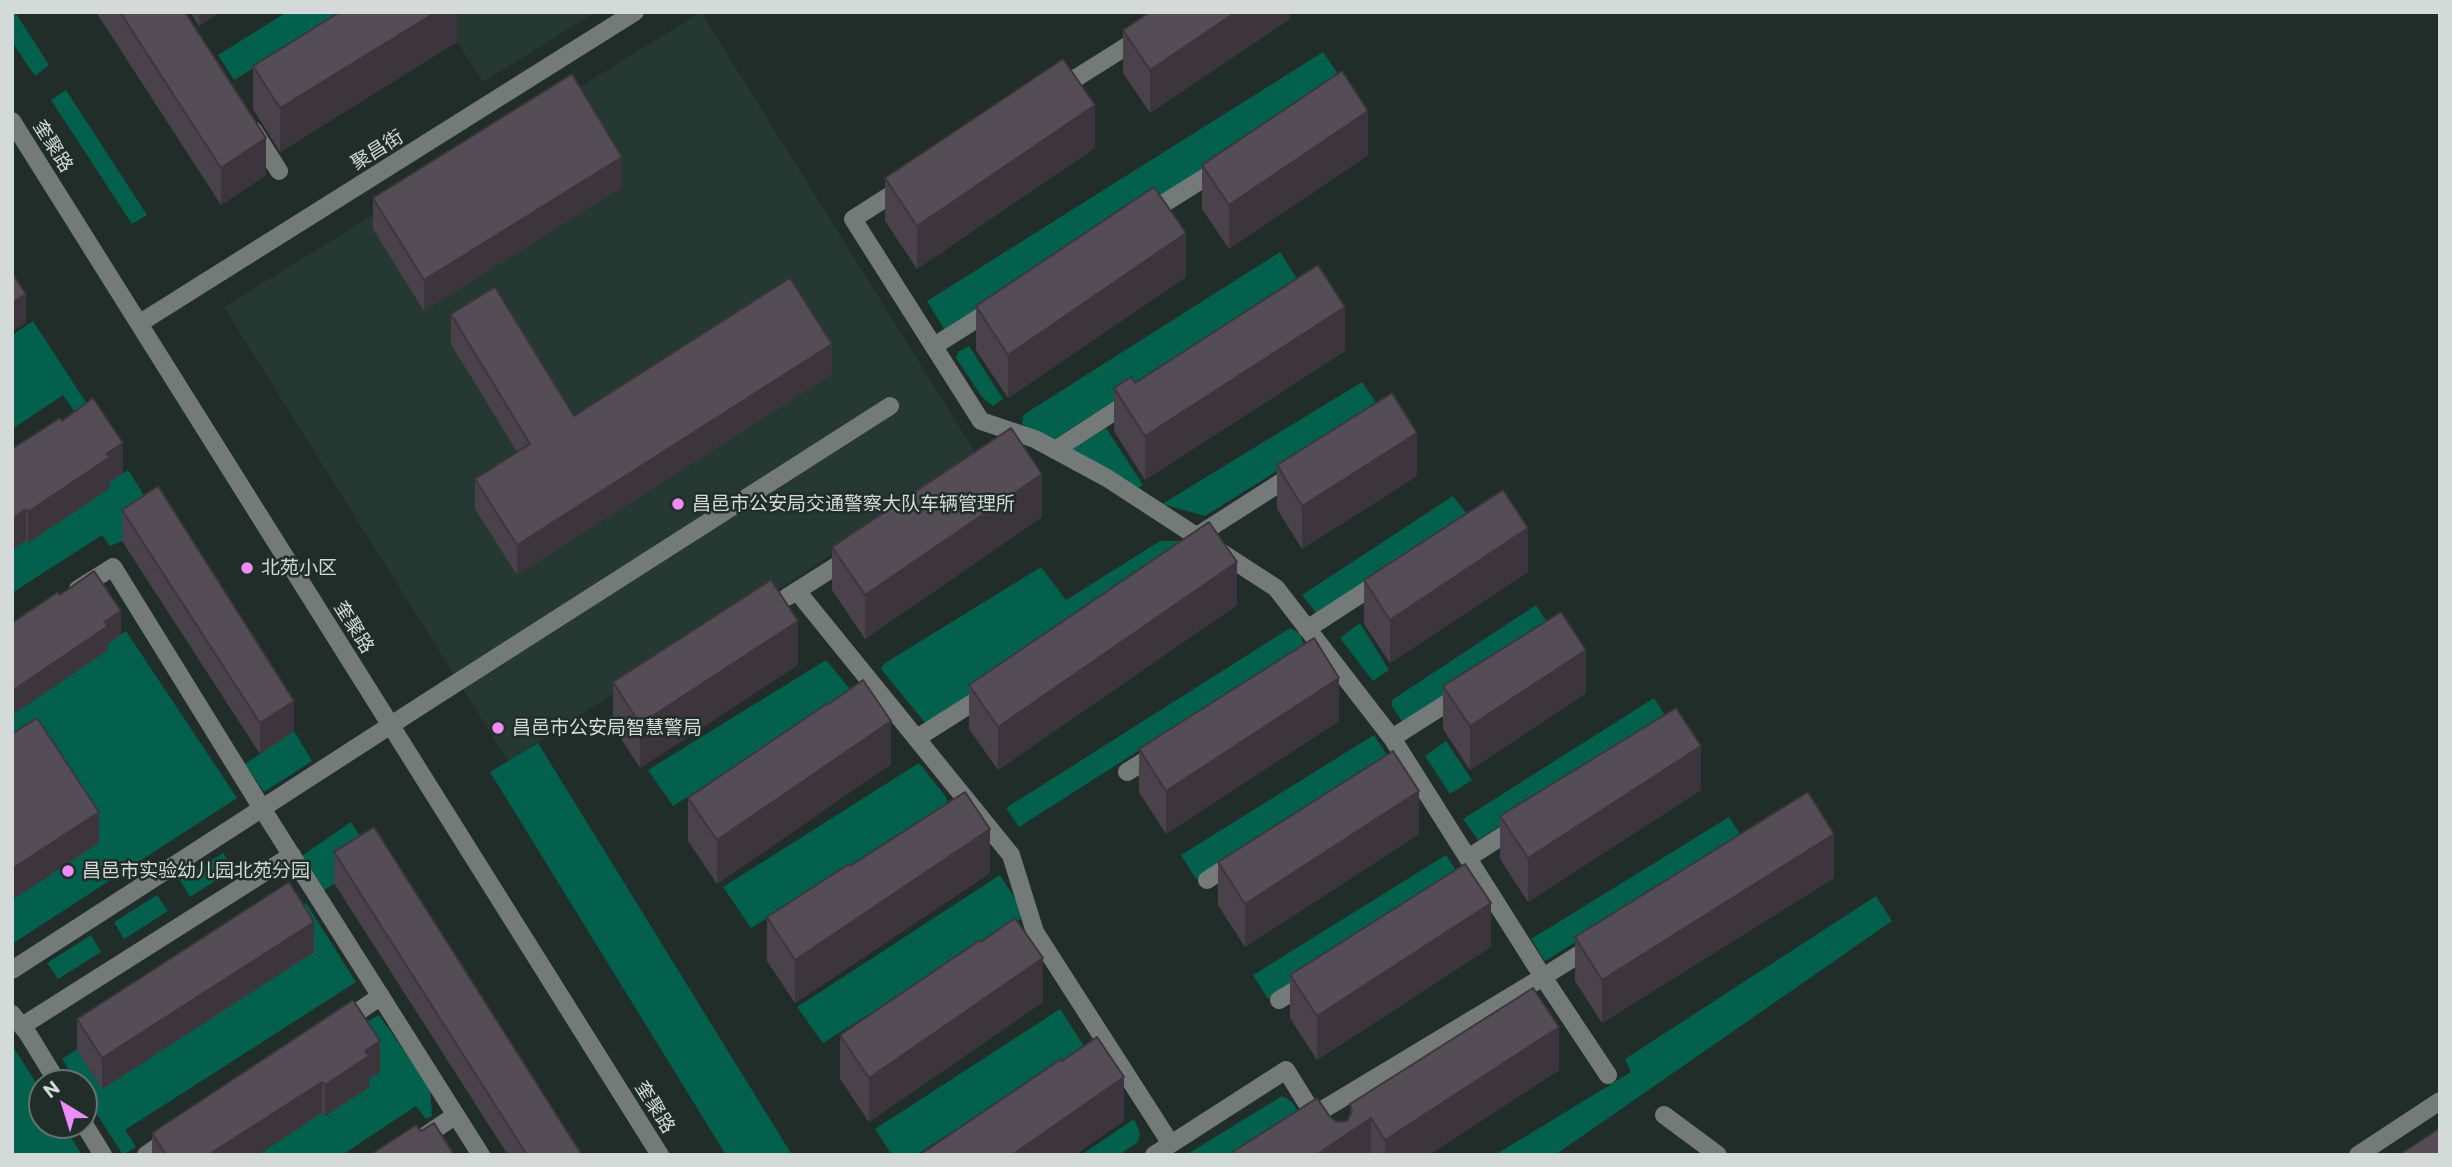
<!DOCTYPE html>
<meta charset="utf-8">
<style>
body{margin:0}
#map{position:relative;width:2452px;height:1167px;overflow:hidden;background:#212d29;font-family:Commissioner,sans-serif}
canvas{display:block}
.frame{position:absolute;inset:0;border:14px solid #d3dad7;pointer-events:none}
.north{position:absolute;left:28px;top:1069px;width:70px;height:70px;box-sizing:border-box;background:#212d29;border:2px solid #68726f;border-radius:50%;rotate:322deg;font-size:19px;font-weight:700;line-height:28px;text-align:center;color:#d3dad7}
.north::after{content:'';display:block;margin:auto;width:24px;height:32px;background:#ed8cf9;clip-path:polygon(50% 0,100% 100%,50% 72%,0 100%)}
</style>
<div id="map">
<canvas width="2452" height="1167"></canvas>
<div class="frame"></div>
<div class="north">N</div>
</div>
<script>
const context = document.querySelector('canvas').getContext('2d');
context.lineJoin = 'round';
function paint(path, color) {
  context.fillStyle = color;
  context.fill(path, 'evenodd');
}
function strokePath(path, color, width, dash) {
  context.strokeStyle = color;
  context.lineWidth = width;
  context.lineCap = dash ? 'butt' : 'round';
  context.setLineDash(dash || []);
  context.stroke(path);
}
function write(font, color, halo, rows, align = 'center') {
  context.font = font + ' Commissioner,"Noto Sans SC",sans-serif';
  context.lineWidth = 5;
  context.setLineDash([]);
  context.textBaseline = 'middle';
  context.strokeStyle = halo;
  context.fillStyle = color;
  for (const [text, x, y, turn = 0] of rows) {
    context.save();
    context.translate(x, y);
    context.rotate((+turn || 0) * Math.PI / 180);
    context.textAlign = isNaN(turn) ? turn : align;
    if (halo) context.strokeText(text, 0, 0);
    context.fillText(text, 0, 0);
    context.restore();
  }
}
paint(new Path2D(`
 M438 12H596L483 82Z
 M701 12 980 460 508 761 224 307Z`), '#263832');
paint(new Path2D(`
 M12 12H15L49 65 35 76 12 42Z
 M287 12H343L234 80 218 55Z
 M1323 52 1343 81 946 332 927 301Z
 M66 90 147 215 132 224 51 100Z
 M1280 252 1299 282 1053 440 1022 424 1023 415Z
 M33 321 87 404 74 411 63 395 12 429V335Z
 M969 346 1003 399 993 406 982 397 956 358 958 352Z
 M1362 382 1379 407 1205 516 1162 504Z
 M1106 428 1143 485 1135 491 1070 451Z
 M128 470 158 517 122 541 110 546 102 535 12 593V542L91 501 109 488 106 484Z
 M1453 496 1469 517 1317 614 1302 595Z
 M1160 541H1188L927 725 881 669 885 663 1041 567 1066 600Z
 M1536 605 1551 628 1403 723 1392 706V700Z
 M1360 623 1389 670 1373 681 1340 638Z
 M1290 628C1299 632 1303 636 1303 646L1019 827 1006 808Z
 M126 631 237 798 12 944V715L107 650 104 646Z
 M826 660 850 689 851 694 673 806 648 770Z
 M1654 698 1668 720 1478 840 1463 819Z
 M294 731 312 761 264 792 245 764Z
 M1374 735 1389 758 1196 879 1181 855Z
 M1446 741 1472 780 1450 794 1425 756Z
 M538 743 792 1155H726L490 772Z
 M919 763 946 797 948 805 751 928 723 887Z
 M1729 817 1743 839 1545 961 1531 939Z
 M351 822 374 857 323 891 300 857Z
 M223 853 234 869 190 897 180 880Z
 M1446 855 1461 878 1268 999 1253 975Z
 M1000 875 1017 902 1021 919 823 1043 797 1007Z
 M157 895 168 911 124 939 114 922Z
 M1876 896 1892 921 1555 1155H1495L1631 1072 1625 1059Z
 M306 903 356 982 125 1130 136 1147 123 1155 84 1094V1083H77L62 1059Z
 M91 935 101 952 58 979 47 963Z
 M1060 1009 1084 1046 916 1155H892L875 1129Z
 M379 1015 430 1087 432 1116 426 1119 416 1106 342 1155H240L253 1146 259 1154 296 1130 318 1106 325 1116 369 1087 353 1030Z
 M12 1045 42 1092V1125H63L82 1155H12Z
 M1282 1096 1292 1102 1303 1119 1247 1155H1186Z
 M1134 1119 1140 1133 1138 1142 1119 1155H1081Z`), '#02604d');
strokePath(new Path2D(`
 M1057 90 1181 12
 M12 121 660 1155
 M253 130 279 171
 M903 187 853 219 981 421 1035 439 1107 478 1276 588 1392 738 1543 977 1314 1115 1286 1070 1171 1144
 M1145 215 1222 167
 M140 323 635 12
 M934 346 996 307
 M1055 450 1135 398
 M1197 536 1297 472
 M78 589 113 567 263 810 481 1155
 M797 591 1011 855 1035 932 1171 1144 1154 1155
 M787 597 852 556
 M1307 629 1384 579
 M917 738 988 693
 M1392 738 1463 693
 M1127 772 1159 752
 M1468 858 1521 824
 M1207 880 1237 861
 M1594 945 1543 977 1608 1075
 M12 970 425 703 890 406
 M1279 1000 1309 982
 M12 1014 28 1034 58 1083
 M340 1024 381 996
 M22 1026 292 855
 M1664 1115 1718 1155
 M84 1124 103 1155
 M146 1155 172 1137
 M397 1155 456 1115
 M2358 1155 2440 1101`), '#747a78', 18);
paint(new Path2D(`
 M96 12H185L266 175 221 205Z
 M190 12H220L199 26Z
 M457 12V42L280 152 253 109V66Z
 M1290 12V19L1150 113 1123 73V30Z
 M1095 148 917 269 885 221V178Z
 M1368 155 1229 249 1202 209V165Z
 M622 187 424 311 373 229V198Z
 M1186 277 1008 398 976 350V306Z
 M451 314 574 416 832 374 517 575 475 509V479L517 452 451 344Z
 M1345 351 1145 480 1114 431V388L1135 383Z
 M62 421 123 473 110 482V488L28 543 26 540 18 446Z
 M1277 465 1417 476 1302 549 1277 509Z
 M122 510 294 731 260 754 122 541Z
 M1042 517 865 639 832 590V547Z
 M1528 572 1390 663 1364 624V580Z
 M1237 605 998 770 969 729V685Z
 M798 665 640 768 613 726V682Z
 M1443 686 1586 693 1470 770 1443 729Z
 M1339 721 1166 834 1139 792V749Z
 M891 764 717 884 688 841V798Z
 M1701 790 1528 902 1500 859V816Z
 M1419 834 1245 947 1218 905V862Z
 M334 852 582 1155H508L334 883Z
 M850 866 990 873 795 1003 767 961V917Z
 M1834 878 1602 1023 1575 981V937Z
 M1491 947 1317 1060 1290 1018V975Z
 M314 952 102 1089 77 1050V1019Z
 M353 1000 380 1072 369 1079V1087L325 1116 322 1113 256 1155H152V1133Z
 M1043 1002 869 1122 840 1079V1035Z
 M1559 1070 1429 1155H1228L1330 1117 1337 1122 1347 1121 1350 1116V1104Z`), '#49424a');
paint(new Path2D(`
 M199 12H220L199 26Z
 M436 12H457V42L280 152V108Z
 M1236 12H1290V19L1150 113V70Z
 M1095 105V148L917 269V226Z
 M1368 111V155L1229 249V205Z
 M266 138V175L221 205V168Z
 M622 157V187L424 311V280Z
 M1186 233V277L1008 398V355Z
 M26 294V323L12 332V303Z
 M1345 307V351L1145 480V436Z
 M832 344V374L517 575V545Z
 M1417 433V476L1302 549V506Z
 M123 443V473L110 482V488L28 543V512Z
 M1042 474V517L865 639V595Z
 M26 509V540L12 550V519Z
 M1528 528V572L1390 663V620Z
 M1237 562V605L998 770V727Z
 M121 611V635L108 643V650L12 715V691L104 622Z
 M798 621V665L640 768V724Z
 M1586 650V693L1470 770V726Z
 M1339 678V721L1166 834V791Z
 M294 701V731L260 754V723Z
 M891 721V764L717 884V840Z
 M1701 746V790L1528 902V858Z
 M1419 791V834L1245 947V904Z
 M99 812V843L12 900V869Z
 M990 829V873L795 1003V960Z
 M1834 834V878L1602 1023V980Z
 M1491 903V947L1317 1060V1016Z
 M314 922V952L102 1089V1058Z
 M1043 958V1002L869 1122V1078Z
 M1559 1027V1070L1429 1155H1385V1140Z
 M380 1041V1072L369 1079V1087L325 1116V1085L365 1051Z
 M1124 1077V1121L1075 1155H1012Z
 M322 1082V1113L256 1155H208Z
 M1371 1118V1155H1316Z`), '#3c363c');
const building = new Path2D(`
 M120 12H185L266 138 221 168Z
 M340 12H436L280 108 253 66Z
 M1150 12H1236L1150 70 1123 30Z
 M1063 59 1095 105 917 226 885 178Z
 M1342 71 1368 111 1229 205 1202 165Z
 M572 74 622 157 424 280 373 198Z
 M1154 187 1186 233 1008 355 976 306Z
 M1318 265 1345 307 1145 436 1114 388 1131 377 1135 383Z
 M12 273 26 294 12 303Z
 M790 278 832 344 517 545 475 479 530 444 451 314 495 287 574 416Z
 M1392 393 1417 433 1302 506 1277 465Z
 M93 398 123 443 106 454 110 457 28 512 26 509 12 519V449L60 418 62 421Z
 M1011 428 1042 474 865 595 832 547Z
 M158 486 294 701 260 723 122 510Z
 M1503 490 1528 528 1390 620 1364 580Z
 M1209 522 1237 562 998 727 969 685Z
 M94 571 121 611 104 622 108 626 12 691V623L58 592 60 595Z
 M771 580 798 621 640 724 613 682Z
 M1561 612 1586 650 1470 726 1443 686Z
 M1314 638 1339 678 1166 791 1139 749Z
 M863 680 891 721 717 840 688 798 828 703 829 704Z
 M1676 708 1701 746 1528 858 1500 816Z
 M37 718 99 812 12 869V734Z
 M1393 751 1419 791 1245 904 1218 862Z
 M965 792 990 829 795 960 767 917 849 864 850 866Z
 M1808 792 1834 834 1602 980 1575 937Z
 M374 827 582 1155H527L334 852Z
 M1465 864 1491 903 1317 1016 1290 975Z
 M289 882 314 922 102 1058 77 1019Z
 M1015 918 1043 958 869 1078 840 1035 980 940 981 942Z
 M1533 988 1559 1027 1385 1140 1371 1118 1316 1155H1228L1317 1098 1330 1117 1337 1122 1347 1121 1352 1111 1350 1104Z
 M353 1000 380 1041 365 1051 369 1056 325 1085 322 1082 208 1155H166L152 1133Z
 M1097 1037 1124 1077 1012 1155 921 1154 1061 1059 1062 1061Z
 M434 1123 454 1155H370L416 1125 421 1131Z
 M2440 1128V1155H2399Z`);
paint(building, '#554d56');
strokePath(building, '#3c363c', 2);
for (const [x, y, r, color] of [
 [678,504,7,"#ed8cf9"],
 [247,568,7,"#ed8cf9"],
 [498,728,7,"#ed8cf9"],
 [68,871,7,"#ed8cf9"]
]) {
  const dot = new Path2D();
  dot.arc(x, y, r, 0, 2 * Math.PI);
  context.fillStyle = color;
  context.fill(dot);
  strokePath(dot, '#212d29', 2.5);
}
write('19px', '#d3dad7', '#212d29', [
 ["奎聚路",53,146,58],
 ["聚昌街",377,150,-32],
 ["奎聚路",354,627,58],
 ["奎聚路",655,1107,58]
]);
write('19px', '#d3dad7', '#212d29', [
 ["昌邑市公安局交通警察大队车辆管理所",692,504],
 ["北苑小区",261,568],
 ["昌邑市公安局智慧警局",512,728],
 ["昌邑市实验幼儿园北苑分园",82,871]
], 'left');
</script>
